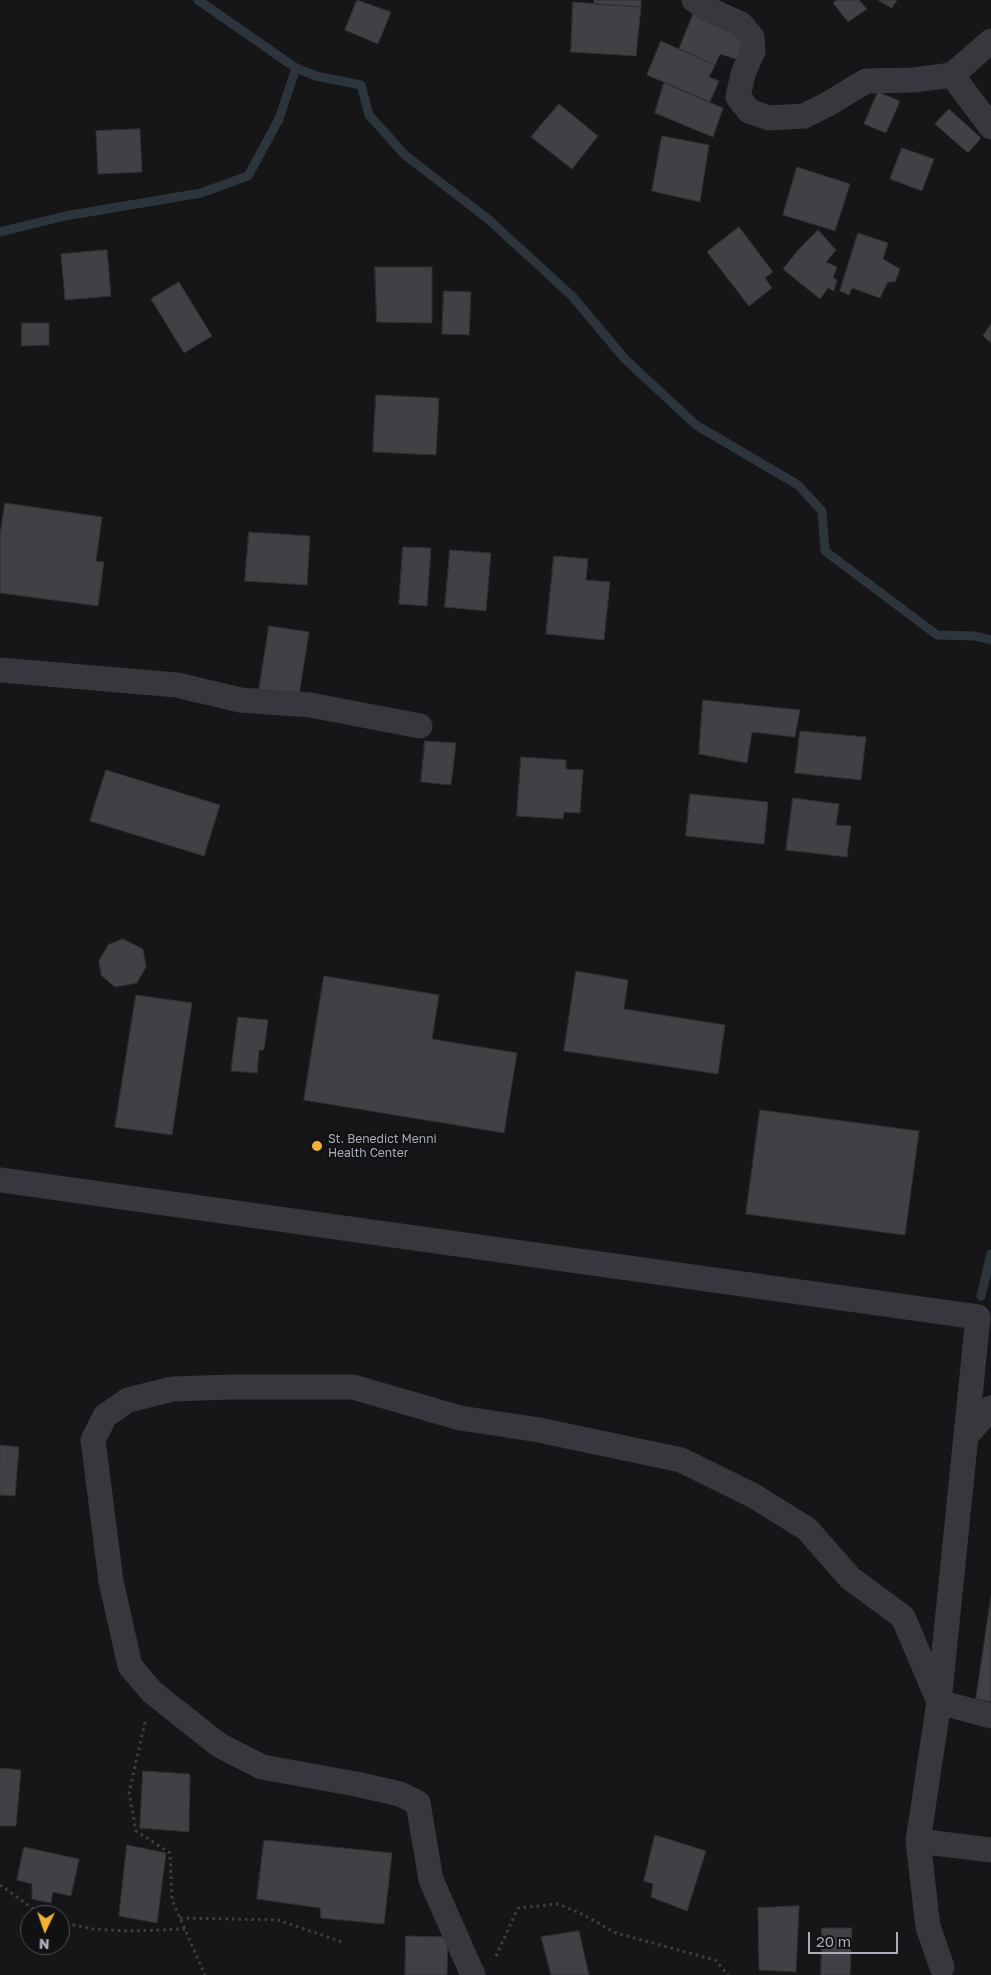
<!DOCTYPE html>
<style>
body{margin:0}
#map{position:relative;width:991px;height:1975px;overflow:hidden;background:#161618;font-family:"Golos Text",sans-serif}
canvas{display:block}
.north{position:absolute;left:20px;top:1905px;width:50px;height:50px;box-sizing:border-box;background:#111113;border:1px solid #4d4f55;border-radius:50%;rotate:183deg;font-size:14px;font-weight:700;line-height:20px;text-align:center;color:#a8adb8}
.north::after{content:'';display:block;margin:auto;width:18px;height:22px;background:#f2b134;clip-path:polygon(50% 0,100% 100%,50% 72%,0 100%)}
.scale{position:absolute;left:808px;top:1932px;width:90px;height:22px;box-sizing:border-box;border:2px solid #a8adb8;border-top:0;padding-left:6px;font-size:15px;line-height:18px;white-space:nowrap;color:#a8adb8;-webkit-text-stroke:4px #111113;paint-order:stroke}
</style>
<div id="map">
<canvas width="991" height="1975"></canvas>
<div class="north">N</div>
<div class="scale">20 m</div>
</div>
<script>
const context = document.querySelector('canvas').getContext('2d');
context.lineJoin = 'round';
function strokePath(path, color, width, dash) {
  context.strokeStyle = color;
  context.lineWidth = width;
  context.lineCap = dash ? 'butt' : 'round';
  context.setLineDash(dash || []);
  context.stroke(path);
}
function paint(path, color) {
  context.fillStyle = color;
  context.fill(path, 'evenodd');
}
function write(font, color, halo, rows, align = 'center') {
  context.font = font + ' "Golos Text",sans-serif';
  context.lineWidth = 4;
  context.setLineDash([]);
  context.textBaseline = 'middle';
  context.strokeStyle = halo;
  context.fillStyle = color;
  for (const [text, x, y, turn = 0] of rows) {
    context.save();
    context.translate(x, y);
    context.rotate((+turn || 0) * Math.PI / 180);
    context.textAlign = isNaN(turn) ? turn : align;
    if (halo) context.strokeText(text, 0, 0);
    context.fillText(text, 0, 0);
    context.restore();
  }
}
strokePath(new Path2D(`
 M198 0 296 68 316 76 361 85 369 115 405 155 488 219 572 296 625 359 696 425 798 485 822 511 825 551 937 635 975 636 991 640
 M0 232 65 216 201 193 248 176 279 119 296 68
 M981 1296 991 1254`), '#2c353c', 9);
const building = new Path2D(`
 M357 0 391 12 378 44 345 30Z
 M594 0H641V7L594 4Z
 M837 0H859L867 9 848 22 833 3Z
 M878 0H897L892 8Z
 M573 2 641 7 636 56 571 52Z
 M697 5 762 31 753 64 720 54 715 65 679 49Z
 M661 41 715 65 709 77 719 81 710 102 647 75Z
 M664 83 723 108 713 137 655 113Z
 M878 92 900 101 886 133 864 124Z
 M559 104 598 136 572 169 531 137Z
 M949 109 981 138 968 153 935 124Z
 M140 129 142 172 98 174 96 131Z
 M662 136 709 145 700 202 652 191Z
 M902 148 934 159 922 191 890 179Z
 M797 167 850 184 835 231 783 215Z
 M739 227 773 272 765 278 772 288 749 306 707 252Z
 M818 230 836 250 826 262 837 267 833 278 837 280 834 291 828 288 820 299 783 269 799 249Z
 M858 233 888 243 883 259 900 269 895 282H888L880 298 852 288 849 295 840 291Z
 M107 250 111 296 65 300 61 254Z
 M375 267H432V323L377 322Z
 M179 282 212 336 184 353 151 299Z
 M444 291 471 292 469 335 442 334Z
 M22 323H49V345L22 346Z
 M991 324V343L983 336Z
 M376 395 439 398 436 455 373 452Z
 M5 503 102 517 96 561 104 562 98 606 0 593V535Z
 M249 532 310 536 307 585 245 581Z
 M403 547 431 548 427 606 399 604Z
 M450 550 491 553 486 611 445 607Z
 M554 556 588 559 586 580 610 582 604 640 546 634Z
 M269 626 309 632 299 696 259 690Z
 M703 700 800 710 795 737 752 732 747 763 699 754Z
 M800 731 866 737 861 780 795 773Z
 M425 741 456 743 451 785 421 782Z
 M521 757 566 760V769L583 770 580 813 564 812 563 819 517 816Z
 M106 770 220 805 204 856 90 821Z
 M690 794 768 802 764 844 686 836Z
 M793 798 839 804 836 825 851 826 847 857 786 850Z
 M123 939 143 949 146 967 137 983 115 987 101 975 99 961 108 945Z
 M576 971 628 980 624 1009 725 1025 718 1074 564 1051Z
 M324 976 439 995 432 1039 517 1053 504 1133 304 1100Z
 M136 995 192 1003 172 1135 115 1127Z
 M238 1017 268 1020 264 1050H259L257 1073 231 1071Z
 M760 1110 919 1131 905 1235 746 1214Z
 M0 1445 19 1447 15 1496 0 1495Z
 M991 1596V1702L976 1699Z
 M0 1768 21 1770 16 1826H0Z
 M143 1771 190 1774 189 1832 140 1828Z
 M655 1835 706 1851 687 1911 651 1897 653 1884 644 1881Z
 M264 1840 392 1853 384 1924 321 1918 320 1908 257 1899Z
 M127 1845 166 1853 157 1923 119 1916Z
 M24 1847 79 1859 71 1896 53 1892 51 1903 32 1899V1884L17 1880Z
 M799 1906 796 1972 759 1970 758 1908Z
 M822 1928H852L850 1975H821Z
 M579 1931 589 1975H551L541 1937Z
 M406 1936 448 1937 447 1975H405Z`);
paint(building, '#404145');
strokePath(building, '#303034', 1);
strokePath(new Path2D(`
 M145 1722 129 1793 136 1831 170 1853 172 1900 205 1975
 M0 1885 42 1915
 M180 1918 278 1920 342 1942
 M60 1922 93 1929 128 1931 185 1929
 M496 1956 518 1908 558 1904 580 1913 616 1933 715 1960 728 1975`), '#3d3f44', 3, [2.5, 4]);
strokePath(new Path2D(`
 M694 0 705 8 741 24 752 37 753 51 743 74 738 97 749 111 769 118 804 116 828 104 866 81 914 80 952 75 991 127
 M952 75 991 41
 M0 670 177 685 240 700 310 705 420 726
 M0 1180 978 1317 939 1702 918 1841 928 1927 942 1967
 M967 1435 991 1408
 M918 1841 991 1850
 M473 1975 431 1880 418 1803 400 1794 356 1784 262 1767 219 1745 152 1692 130 1666 111 1581 93 1440 105 1416 128 1400 173 1389 231 1387H353L460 1418 539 1430 681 1460 754 1496 807 1529 850 1578 903 1617 939 1702 991 1716`), '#37383d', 25);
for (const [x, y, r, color] of [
 [317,1146,6,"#f2b134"]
]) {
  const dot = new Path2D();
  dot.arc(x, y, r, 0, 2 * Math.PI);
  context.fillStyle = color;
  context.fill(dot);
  strokePath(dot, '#111113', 2);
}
write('12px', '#a8adb8', '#111113', [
 ["St. Benedict Menni",328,1139],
 ["Health Center",328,1153]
], 'left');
</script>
